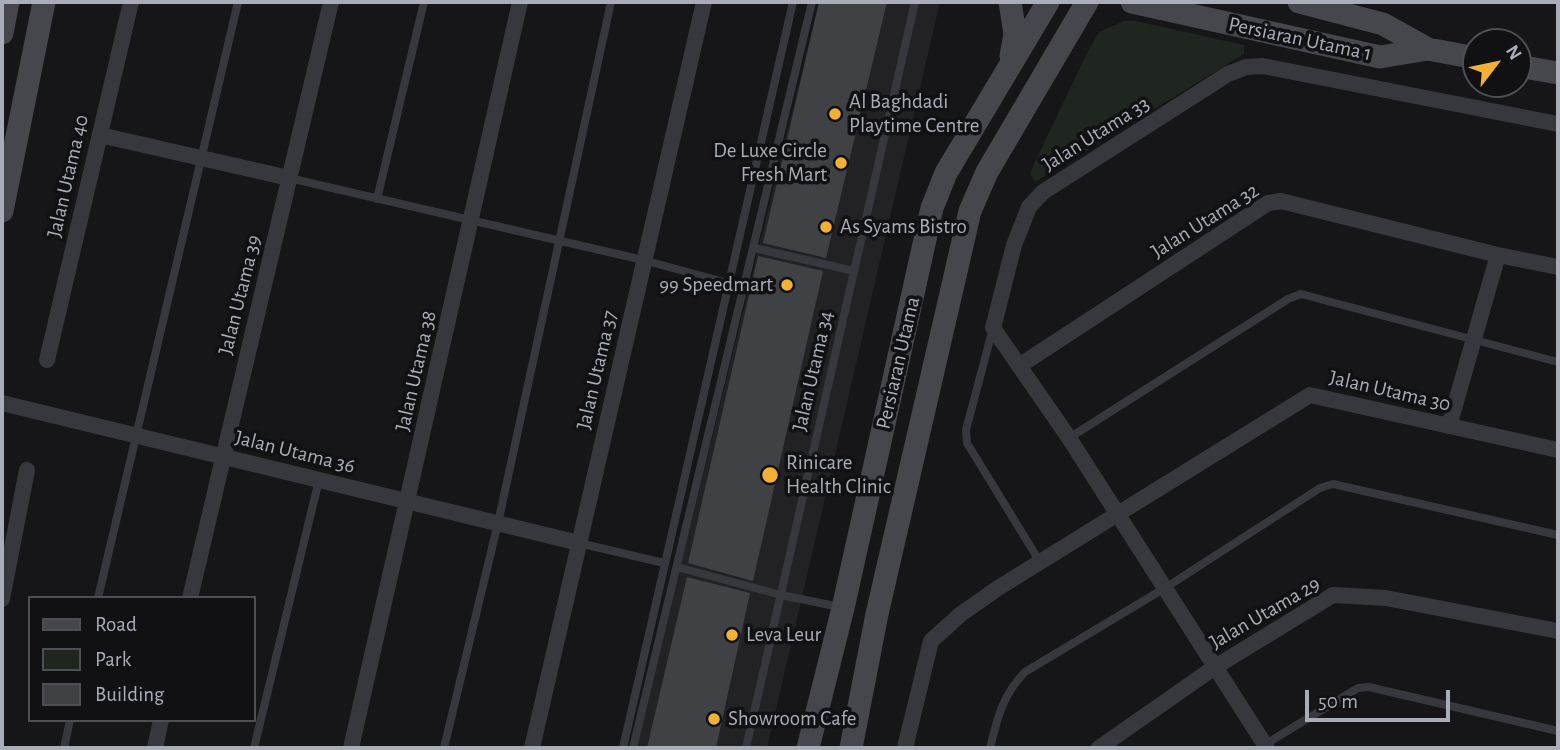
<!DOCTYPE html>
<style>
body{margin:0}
#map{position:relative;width:1560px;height:750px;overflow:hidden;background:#161618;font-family:"Alegreya Sans",sans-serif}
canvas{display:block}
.frame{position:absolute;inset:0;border:4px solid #a8adb8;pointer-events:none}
.legend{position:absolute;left:28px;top:596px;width:228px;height:126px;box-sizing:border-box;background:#111113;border:2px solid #4d4f55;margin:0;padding:9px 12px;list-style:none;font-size:21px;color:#a8adb8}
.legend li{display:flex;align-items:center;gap:14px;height:35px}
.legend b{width:35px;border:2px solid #4d4f55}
.north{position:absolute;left:1462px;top:28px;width:70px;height:70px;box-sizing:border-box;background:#111113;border:2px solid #4d4f55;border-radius:50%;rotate:58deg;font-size:19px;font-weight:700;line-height:28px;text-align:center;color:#a8adb8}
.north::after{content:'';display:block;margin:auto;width:24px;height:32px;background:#f2b134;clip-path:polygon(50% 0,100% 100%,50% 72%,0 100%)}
.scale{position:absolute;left:1305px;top:690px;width:145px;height:32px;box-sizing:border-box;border:4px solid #a8adb8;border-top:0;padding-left:9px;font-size:21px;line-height:24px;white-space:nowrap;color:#a8adb8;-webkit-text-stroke:5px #111113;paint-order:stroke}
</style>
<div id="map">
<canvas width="1560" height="750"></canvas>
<div class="frame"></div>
<ul class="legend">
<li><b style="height:9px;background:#45474d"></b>Road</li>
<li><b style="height:19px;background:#1e261f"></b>Park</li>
<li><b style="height:19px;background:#404145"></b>Building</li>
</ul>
<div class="north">N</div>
<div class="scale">50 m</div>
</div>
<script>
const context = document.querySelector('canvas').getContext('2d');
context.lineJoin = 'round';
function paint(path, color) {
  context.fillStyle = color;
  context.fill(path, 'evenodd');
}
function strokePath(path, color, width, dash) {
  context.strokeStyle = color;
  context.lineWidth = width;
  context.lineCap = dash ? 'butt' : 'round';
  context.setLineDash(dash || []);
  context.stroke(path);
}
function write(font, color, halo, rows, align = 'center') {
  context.font = font + ' "Alegreya Sans",sans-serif';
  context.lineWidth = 7;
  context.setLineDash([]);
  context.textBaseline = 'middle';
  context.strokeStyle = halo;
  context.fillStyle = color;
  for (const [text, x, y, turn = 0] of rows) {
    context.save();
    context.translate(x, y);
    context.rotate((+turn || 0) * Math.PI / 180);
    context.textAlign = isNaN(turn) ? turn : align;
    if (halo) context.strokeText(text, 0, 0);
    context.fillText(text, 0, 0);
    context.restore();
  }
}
paint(new Path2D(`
 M819 2H940L767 748H636Z`), '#222225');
paint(new Path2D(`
 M1124 21H1136L1244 45V54L1035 182 1030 174 1035 162 1087 53 1099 32Z`), '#1e261f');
paint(new Path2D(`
 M819 2H887L826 258 763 243Z
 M758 256 823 271 753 581 688 563Z
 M687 577 750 593 716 748H647Z`), '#404145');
strokePath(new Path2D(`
 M289 178 643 260 728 283
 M377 199 424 2
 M754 248 854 271
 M993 328 966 430 967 443 1040 562
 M1069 438 1288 299 1301 294 1558 362
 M579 543 664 563
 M677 567 781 595 840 607
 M98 598 238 2
 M1264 745 1358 688 1369 687 1558 731
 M64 748 70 720
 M254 748 319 480
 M444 748 498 523 611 2
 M623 748 793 2
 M633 748 812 2
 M746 748 915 2
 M990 748C997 719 1003 694 1025 672L1165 588 1320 488 1333 484 1558 535`), '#37383d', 8);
strokePath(new Path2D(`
 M100 135 289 178
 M47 360 131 2
 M1019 366 1268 203 1281 201 1498 255 1558 267
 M2 403 579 543
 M1449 426 1498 255
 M190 598 331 2
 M2 599 27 470
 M155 748 161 720
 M351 748 520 2
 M532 748 704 2
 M905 748 931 641 961 614 998 588 1310 395 1558 450
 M1099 748 1215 667 1333 595 1386 598 1558 631
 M1267 748 1069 438 993 328 1014 245 1029 207 1043 192 1228 74 1246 67 1263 66 1558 124`), '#37383d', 16);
strokePath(new Path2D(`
 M1010 2 1015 34 1011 56
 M1132 2 1380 57 1428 49
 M1299 2 1383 24 1428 49 1476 58
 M2 33 8 2
 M1518 66 1558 73
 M2 211 44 2
 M808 748 843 608 932 208 946 173 1048 2
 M851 748 877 614 970 211 987 172 1087 2`), '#45474d', 23);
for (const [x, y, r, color] of [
 [835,114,7,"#f2b134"],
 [841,163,7,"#f2b134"],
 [826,227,7,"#f2b134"],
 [787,285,7,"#f2b134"],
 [770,475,9,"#f2b134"],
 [732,635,7,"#f2b134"],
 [714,719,7,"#f2b134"]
]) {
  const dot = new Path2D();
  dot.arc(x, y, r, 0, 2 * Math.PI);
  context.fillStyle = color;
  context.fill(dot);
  strokePath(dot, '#111113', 2.5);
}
write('21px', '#a8adb8', '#111113', [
 ["Persiaran Utama 1",1300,39,12],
 ["Jalan Utama 33",1096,134,-32],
 ["Jalan Utama 40",68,176,-77],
 ["Jalan Utama 32",1205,221,-32],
 ["Jalan Utama 39",240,295,-76],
 ["Persiaran Utama",898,363,-77],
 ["Jalan Utama 37",597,370,-77],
 ["Jalan Utama 38",416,371,-77],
 ["Jalan Utama 34",813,371,-77],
 ["Jalan Utama 30",1390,391,13],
 ["Jalan Utama 36",295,452,14],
 ["Jalan Utama 29",1265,613,-30]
]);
write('21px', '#a8adb8', '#111113', [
 ["Al Baghdadi",849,102],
 ["Playtime Centre",849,126],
 ["De Luxe Circle",827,151,"right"],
 ["Fresh Mart",827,175,"right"],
 ["As Syams Bistro",840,227],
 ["99 Speedmart",773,285,"right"],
 ["Rinicare",786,463],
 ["Health Clinic",786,487],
 ["Leva Leur",746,635],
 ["Showroom Cafe",728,719]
], 'left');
</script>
